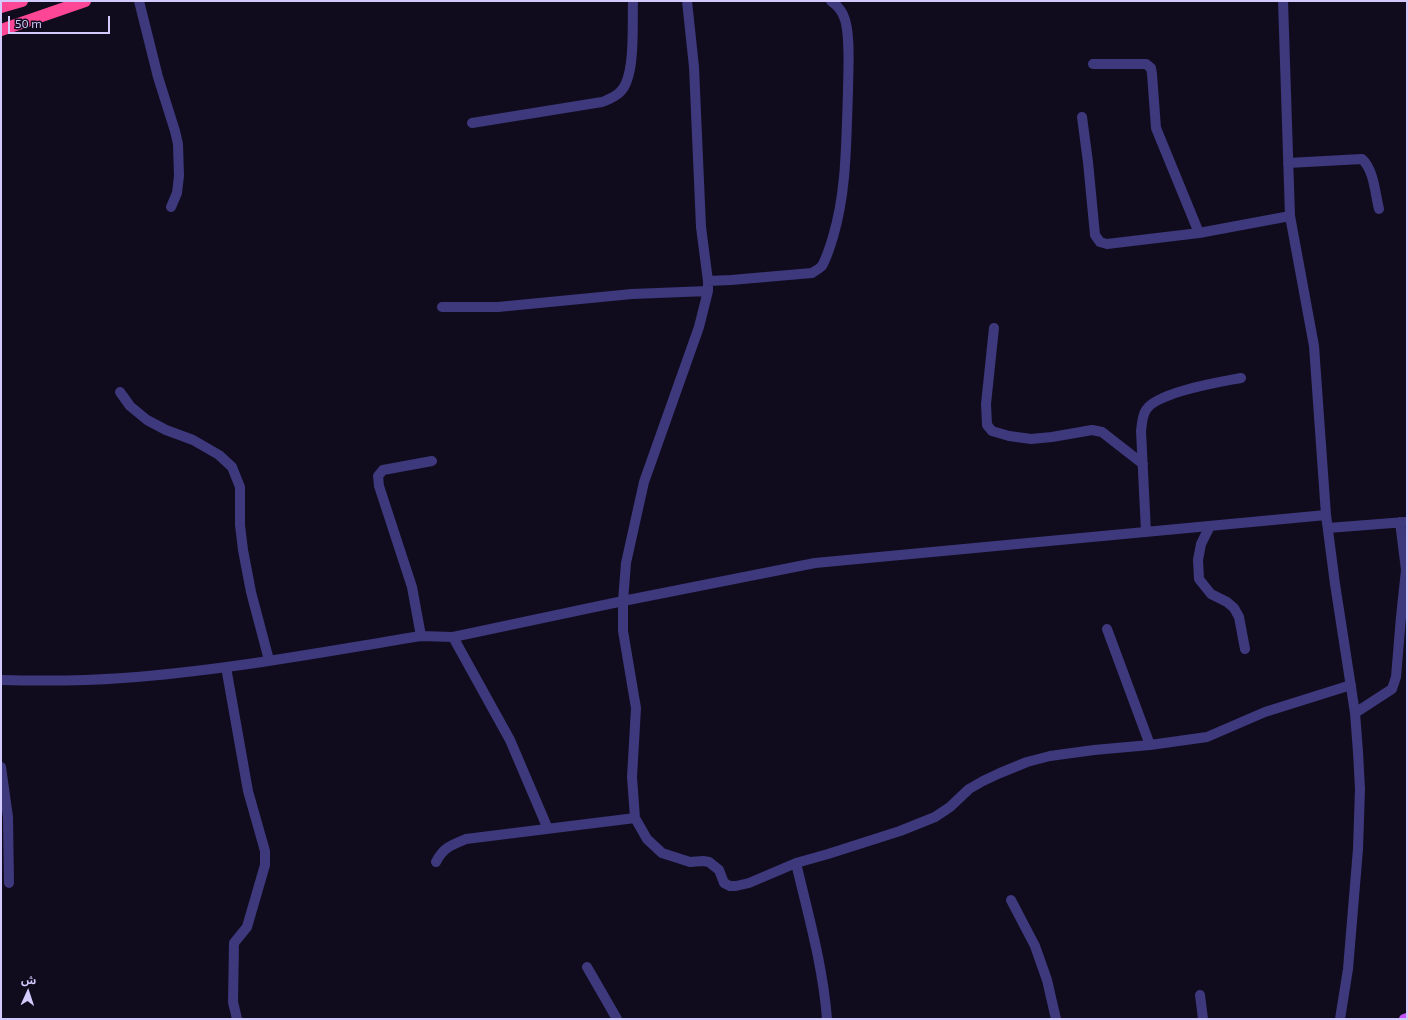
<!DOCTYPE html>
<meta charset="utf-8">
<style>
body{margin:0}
#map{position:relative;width:1408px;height:1020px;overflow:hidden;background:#100c1e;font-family:"Exo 2","Noto Sans Arabic",sans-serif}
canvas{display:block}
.frame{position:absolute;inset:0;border:2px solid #d3cafe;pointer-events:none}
.north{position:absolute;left:8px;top:972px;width:40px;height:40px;-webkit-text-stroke:3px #100c1e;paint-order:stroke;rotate:3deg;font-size:11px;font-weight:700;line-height:16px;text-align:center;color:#d3cafe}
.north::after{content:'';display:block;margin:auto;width:14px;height:18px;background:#d3cafe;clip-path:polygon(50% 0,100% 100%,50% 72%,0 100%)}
.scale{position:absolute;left:8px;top:16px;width:102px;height:18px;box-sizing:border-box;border:2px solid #d3cafe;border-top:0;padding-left:5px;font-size:12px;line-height:14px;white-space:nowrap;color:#d3cafe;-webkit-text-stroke:3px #100c1e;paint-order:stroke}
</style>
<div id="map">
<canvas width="1408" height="1020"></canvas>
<div class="frame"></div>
<div class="north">ش</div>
<div class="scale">50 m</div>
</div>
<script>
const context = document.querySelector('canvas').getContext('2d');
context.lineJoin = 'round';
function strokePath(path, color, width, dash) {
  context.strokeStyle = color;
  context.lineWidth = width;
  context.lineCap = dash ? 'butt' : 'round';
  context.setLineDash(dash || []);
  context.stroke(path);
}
strokePath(new Path2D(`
 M139 1 158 77 175 131 178 144 179 176 177 193 171 207
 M687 1 694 67 701 227 708 281V291L699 327 644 482 626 563 623 601V631L636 708 632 777 635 818 647 839 662 853 690 862 703 861 709 862 719 870 724 883 730 886H736L749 883 796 863C808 914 823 966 827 1019
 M1283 1 1290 216 1314 346 1326 515 1335 584 1355 713 1358 752 1360 789 1358 849 1348 969 1340 1019
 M1093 64H1146L1151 68 1152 74 1156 128 1199 233
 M1082 117 1088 162 1095 235 1100 242 1107 244 1199 233 1290 216
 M472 123 602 102C609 99 616 97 621 91 636 75 632 23 633 1
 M1288 163 1362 159C1374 170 1375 193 1379 209
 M708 281 731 280 812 273C815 271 819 269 822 266 827 257 830 247 833 237 847 190 846 141 848 92 848 74 851 33 844 17 841 9 837 5 831 1
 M442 307H498L632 294 708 291
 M994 328 986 404 987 425 992 431 1009 436 1031 439 1052 437 1092 430 1102 432 1143 464
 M120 392 130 406 147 420 166 430 193 440 219 455 232 467 240 487V525L243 550 251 592 269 660
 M1210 526 1201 544 1198 560 1199 579 1211 594 1227 602 1234 608 1239 617 1245 649
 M1328 528 1405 522
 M1146 532 1141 431C1142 424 1142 416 1146 410 1157 392 1220 382 1241 378
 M1107 629 1150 745
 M421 636 412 587 379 486 378 476 383 470 432 461
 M453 637 510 740 548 829
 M226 667 248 791 265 851V865L247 927 234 943 233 1002 237 1019
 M1 680C41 681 82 681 123 678 223 671 322 652 421 636L453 637 623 601 815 563 1326 515
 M1355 713 1392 689 1396 677 1401 617 1406 570 1400 522
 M1 767 8 817 9 883
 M436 862C443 848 451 845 466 839L635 818
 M796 863 828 854 900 831 935 817 950 807 969 789 983 781 1000 773 1027 762 1050 756 1094 750 1150 745 1207 737 1265 712 1351 685
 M1011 900 1035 946 1047 980 1056 1019
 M587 967 617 1019
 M1200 995 1203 1019`), '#3e387d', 10);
strokePath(new Path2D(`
 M1404 1019 1407 1018`), '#c553fd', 10);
strokePath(new Path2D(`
 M1 7 22 1
 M1 30 85 1`), '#fd4796', 12);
</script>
